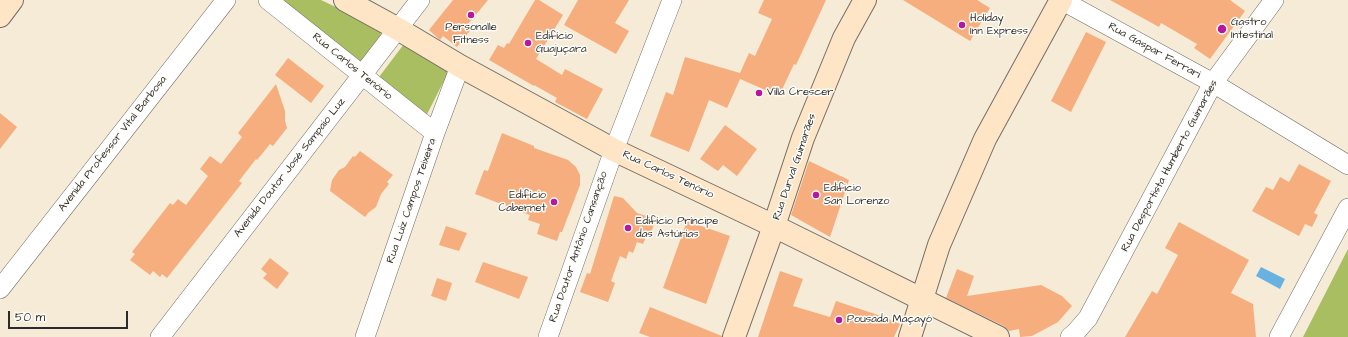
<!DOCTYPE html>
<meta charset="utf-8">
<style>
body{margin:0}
#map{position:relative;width:1348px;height:337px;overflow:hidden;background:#f5ebd6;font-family:"Architects Daughter",sans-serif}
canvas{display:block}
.scale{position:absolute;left:8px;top:311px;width:120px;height:18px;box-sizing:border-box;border:2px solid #2b2b2b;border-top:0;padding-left:5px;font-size:12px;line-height:14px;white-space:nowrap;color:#2b2b2b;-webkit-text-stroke:3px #fdfcf7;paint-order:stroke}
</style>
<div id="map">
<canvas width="1348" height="337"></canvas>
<div class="scale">50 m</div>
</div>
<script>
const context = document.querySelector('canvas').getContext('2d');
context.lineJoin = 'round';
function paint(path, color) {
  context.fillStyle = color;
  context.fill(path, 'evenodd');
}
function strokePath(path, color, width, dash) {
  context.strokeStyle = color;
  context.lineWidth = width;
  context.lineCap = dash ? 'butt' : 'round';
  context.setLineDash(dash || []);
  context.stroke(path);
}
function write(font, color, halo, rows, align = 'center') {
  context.font = font + ' "Architects Daughter",sans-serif';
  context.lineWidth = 3;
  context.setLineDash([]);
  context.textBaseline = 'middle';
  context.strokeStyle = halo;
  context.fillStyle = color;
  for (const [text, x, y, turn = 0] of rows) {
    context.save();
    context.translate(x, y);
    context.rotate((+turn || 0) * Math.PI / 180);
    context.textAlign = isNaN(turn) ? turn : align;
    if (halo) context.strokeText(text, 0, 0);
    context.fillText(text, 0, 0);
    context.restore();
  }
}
paint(new Path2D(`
 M273 0H321L380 28 381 36 363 62 355 65Z
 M404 44 449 71 424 120 376 81Z
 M1348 249V337H1303Z`), '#a9bd61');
paint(new Path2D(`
 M1261 267 1285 279 1280 289 1256 276Z`), '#68b2e1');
paint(new Path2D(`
 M453 0H488L468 24 472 28 457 47 443 36 440 40 429 30Z
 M535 0H539L563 15 536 59 562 75 565 69 603 89 587 119 555 102 557 98 534 85V86L489 60 498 45 504 48 507 43 509 44Z
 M578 0H629L615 23 629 31 616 54 564 25Z
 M764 0H826L796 65 794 64 779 96 740 79 727 108 709 100 689 152 650 136 666 92 673 95 685 57 740 73 749 53 755 56 772 19 758 13Z
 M903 0H977L990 8 970 41Z
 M1110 0H1230L1245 11 1210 59 1194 48 1197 44 1161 23 1159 27Z
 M1086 32 1106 42 1071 112 1051 101Z
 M288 58 324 86 311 103 275 75Z
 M276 84 285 111V121L287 128 273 146 270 144 257 160 256 159 239 181 242 183 167 278 162 274 160 277 153 271 150 275 130 260 135 254 132 252 170 203 173 205 178 199 186 205 208 176 200 169 210 156 221 164 242 137 238 133Z
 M0 113 17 127 0 149Z
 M725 125 757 149 737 176 723 165 718 171 700 159Z
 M502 133 534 146V148L568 160 576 167 580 175V185L562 232H560L557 241 537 234 540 224 528 220 530 215 475 194 484 170 488 171Z
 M360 151 393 175 387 182 389 184 381 194 376 207 368 213 365 217 330 191 332 180 339 170 345 167 353 156 355 157Z
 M809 161 849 180 830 237 791 215Z
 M1299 164 1331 181 1314 213 1318 215 1312 227 1305 224 1299 236 1252 211 1266 187 1273 190 1280 177 1289 182Z
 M614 196 623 198 637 213 656 219 649 238 646 237 643 244 637 242 633 253 629 251 626 259 620 256 611 281 615 283 608 302 580 292 587 273 590 274Z
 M687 221 730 236 706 304 663 288Z
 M1179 222 1249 260 1231 293 1253 304 1256 337H1125L1152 291 1157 294 1178 255 1165 248Z
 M446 226 467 233 459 251 439 245Z
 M270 258 289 273 277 289 263 278 267 274 261 269Z
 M483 262 528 277 519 299 475 282Z
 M957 269 974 276 967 296 1041 285 1062 296 1072 306 1058 322 1032 336 1020 337 1019 329 1009 331 1004 326 946 298Z
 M780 271 803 279 793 306 830 317 836 301 881 316 900 324 894 337H758Z
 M437 278 452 283 446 301 431 296Z
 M650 307 722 336V337H650L639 333Z`), '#f6ae7e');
const street = new Path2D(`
 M268 0 435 133
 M1061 0 1213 83 1348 165
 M0 289 226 0
 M160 337 420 0
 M365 337 435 133 460 66
 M548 337 614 150 672 0
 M1070 337 1075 333 1088 318 1213 83 1274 0
 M1279 337 1348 208`);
const secondary = new Path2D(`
 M345 0 398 29 460 66 614 150 774 226 998 337
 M0 16 12 0
 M734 337 774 226 803 138 844 38 865 0
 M910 337 939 245 985 139 1061 0`);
strokePath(street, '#726e67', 20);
strokePath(secondary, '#726e67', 24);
strokePath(street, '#fff', 19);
strokePath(secondary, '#fde5c5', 22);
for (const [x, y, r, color] of [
 [471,15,4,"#b5179e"],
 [962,25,4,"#b5179e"],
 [1222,29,5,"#b5179e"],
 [528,43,4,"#b5179e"],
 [759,93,4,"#b5179e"],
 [816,195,4,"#b5179e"],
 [554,202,4,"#b5179e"],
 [628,228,4,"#b5179e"],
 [839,320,4,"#b5179e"]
]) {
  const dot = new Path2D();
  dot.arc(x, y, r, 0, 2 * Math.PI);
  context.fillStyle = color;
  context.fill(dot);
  strokePath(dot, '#fdfcf7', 1.5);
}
write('11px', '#2b2b2b', '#fdfcf7', [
 ["Holiday",970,19],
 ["Inn Express",970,32],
 ["Gastro",1231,23],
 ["Intestinal",1231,36],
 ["Personalle",471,28,"center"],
 ["Fitness",471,41,"center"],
 ["Edifício",536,37],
 ["Guajuçara",536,50],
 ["Villa Crescer",767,93],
 ["Edificio",824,189],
 ["San Lorenzo",824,202],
 ["Edifício",546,196,"right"],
 ["Cabernet",546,209,"right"],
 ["Edifício Príncipe",636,222],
 ["das Astúrias",636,235],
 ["Pousada Maçayó",847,320]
], 'left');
write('11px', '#2b2b2b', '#fdfcf7', [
 ["Rua Gaspar Ferrari",1154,51,29],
 ["Rua Carlos Tenório",352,67,39],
 ["Avenida Professor Vital Barbosa",113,144,-52],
 ["Rua Desportista Humberto Guimarães",1170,166,-62],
 ["Rua Durval Guimarães",795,167,-71],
 ["Avenida Doutor José Sampaio Luz",290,168,-52],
 ["Rua Carlos Tenório",668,175,25],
 ["Rua Luiz Campos Teixeira",412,201,-71],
 ["Rua Doutor Antônio Cansanção",579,247,-71]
]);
</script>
